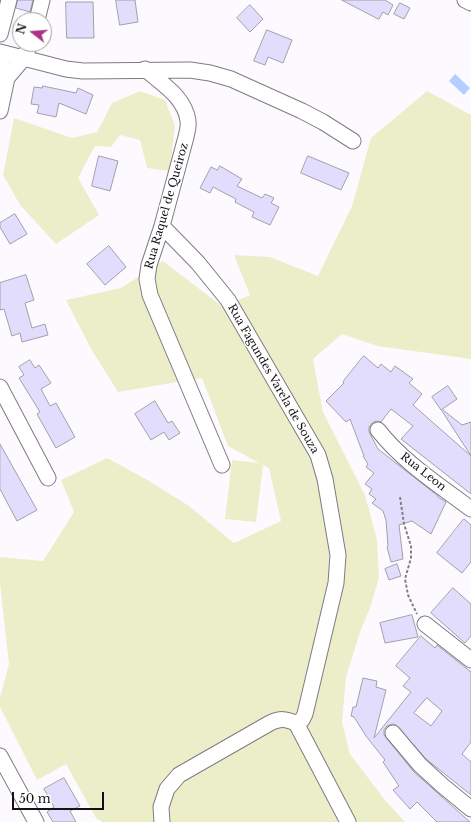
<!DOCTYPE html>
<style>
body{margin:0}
#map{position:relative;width:471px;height:822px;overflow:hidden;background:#fdfaff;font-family:"Libre Baskerville",serif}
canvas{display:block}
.north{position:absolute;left:12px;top:12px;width:40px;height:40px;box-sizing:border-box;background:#fff;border:1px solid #a1a0a1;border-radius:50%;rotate:287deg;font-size:11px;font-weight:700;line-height:16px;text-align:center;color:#141215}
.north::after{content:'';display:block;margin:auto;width:14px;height:18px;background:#ad3285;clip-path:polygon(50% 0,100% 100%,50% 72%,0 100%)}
.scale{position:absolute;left:12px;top:792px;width:92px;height:18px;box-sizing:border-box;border:2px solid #141215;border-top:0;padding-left:5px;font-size:12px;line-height:14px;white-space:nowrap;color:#141215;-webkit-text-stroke:3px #fff;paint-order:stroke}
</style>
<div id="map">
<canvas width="471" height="822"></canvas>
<div class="north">N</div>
<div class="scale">50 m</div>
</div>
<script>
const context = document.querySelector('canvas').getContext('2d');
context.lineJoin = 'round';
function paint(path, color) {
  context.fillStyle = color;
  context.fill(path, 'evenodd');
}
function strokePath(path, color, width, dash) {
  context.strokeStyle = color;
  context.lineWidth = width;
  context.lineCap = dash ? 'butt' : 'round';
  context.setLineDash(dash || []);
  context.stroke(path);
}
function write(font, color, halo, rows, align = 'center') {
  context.font = font + ' "Libre Baskerville",serif';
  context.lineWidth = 3;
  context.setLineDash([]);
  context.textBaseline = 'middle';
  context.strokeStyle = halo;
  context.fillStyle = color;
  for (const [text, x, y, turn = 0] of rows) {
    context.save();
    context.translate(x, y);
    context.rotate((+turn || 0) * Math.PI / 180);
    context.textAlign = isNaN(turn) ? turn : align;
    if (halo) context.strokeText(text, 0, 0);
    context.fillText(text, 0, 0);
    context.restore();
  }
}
paint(new Path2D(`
 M140 91 165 100 175 125 170 171 147 168 140 140 120 135 111 147 95 146 78 178 99 215 56 244 20 205 3 175 14 118 72 138 97 132 112 103Z
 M427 91 471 115V359L377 346 342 334 313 359 323 412 365 495 377 540 379 578 370 608 360 632 346 677 342 722 350 754 385 800 405 822H102L96 818 66 764 37 780 0 707V697L9 664 0 583V557L43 561 74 512 61 480 107 458 146 479 189 506 234 543 281 521 269 468 263 465 256 522 225 519 232 460 259 463 228 446 202 378 118 392 91 349 66 300 121 288 163 261 223 307 250 295 234 255 270 257 318 276 352 206 371 138Z`), '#eceeca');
paint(new Path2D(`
 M455 74 470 88 464 95 449 81Z`), '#b3cfff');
const building = new Path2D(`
 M18 0H33L30 12 16 8Z
 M116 0H135L138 22 120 25Z
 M342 0H385L393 5 388 15 383 12 379 19Z
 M66 2H93L94 38H67Z
 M400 3 410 8 404 19 394 14Z
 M250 5 263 19 250 32 237 18Z
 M267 30 292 40 283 63 268 57 265 65 254 61Z
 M43 86 76 93 78 88 93 95 86 114 59 103 56 117 37 113 39 105 31 104 34 87 42 88Z
 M99 156 118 161 110 191 92 186Z
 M308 156 349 173 341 190 301 173Z
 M220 166 242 179 237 186 262 198 265 194 274 198 271 203 279 207 270 225 252 217 254 212 235 202 236 199 213 187 210 193 200 188 211 167 217 170Z
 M15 214 27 234 10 244 0 227V223Z
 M109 246 126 267 105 285 87 264Z
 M26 275 34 300 25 303 32 328 45 324 48 335 22 342 20 333 12 336 4 309 0 310V283Z
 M364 356 378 368 381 364 391 372 395 366 413 379 409 383 422 394 413 405 471 456V494L401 439 413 426 391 409 381 422 376 421 372 423 369 427V432L378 449 438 496V497L446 502 431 534 412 521 399 525 403 559 391 562 387 547 388 546 386 520 383 511 372 503 376 499 369 494 372 489 365 484 374 473 366 467 368 464 363 456H364L350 419 346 422 326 401 344 383 343 382Z
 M30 360 35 368 39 365 51 383 41 389 50 406 56 403 75 437 56 448 37 414 40 412 19 378 24 375 19 367Z
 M448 386 457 399 441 410 432 397Z
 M155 401 168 423 172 421 180 433 169 440 164 432 151 440 135 414Z
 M443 410 462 425 471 422V456L442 411Z
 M0 444 37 510 17 521 0 489Z
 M464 519 471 525V562L462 573 437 553Z
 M397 564 401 576 389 580 385 569Z
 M453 588 471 604V636L465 643 431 613Z
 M412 615 418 637 385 643 380 623Z
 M421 636 435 648 437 645 471 672V742L462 754 471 762V795L426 759 396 725 392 724 387 726 384 730V735L414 772 470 822H437L417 802 410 809 393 790 399 786 383 762 385 760 366 736 354 717 351 716 353 707H356L363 678 377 681 376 687 386 690 374 738 411 692 403 686 410 678 396 666ZM427 698 442 711 431 726 414 713Z
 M64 778 80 806 70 811 76 822H53L47 812 54 807 44 789Z`);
paint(building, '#e2ddfd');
strokePath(building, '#a1a0a8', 1);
const minor = new Path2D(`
 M465 0 471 3
 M37 20 42 0
 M0 34 9 0
 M0 52 66 69 83 71 190 70 210 73 231 79 302 111 323 122 353 141
 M0 57 7 78 0 111
 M145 69C162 84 185 97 188 121 189 126 187 132 186 137L162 226 149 265 147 279 150 295 222 465
 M7 78 24 58 30 44
 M0 387 48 478
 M378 430C403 462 439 485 471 509
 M425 624 471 660
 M296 723 348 822
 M393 733 420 765 443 786 471 809
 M0 756 36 822
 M162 822 161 807 167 789 179 775 270 723C281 718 285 719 296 723L302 720 305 714 336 583 338 555 325 479 318 455 228 300 198 263 162 226`);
strokePath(minor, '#7f7b81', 17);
strokePath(new Path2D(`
 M400 497 404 524 411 546V558L405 579 408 595 417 614`), '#828084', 2, [3, 2]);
strokePath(minor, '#fff', 15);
write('11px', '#141215', '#fff', [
 ["Rua Raquel de Queiroz",167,206,-74],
 ["Rua Fagundes Varela de Souza",273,379,60],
 ["Rua Leon",423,472,38]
]);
</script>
